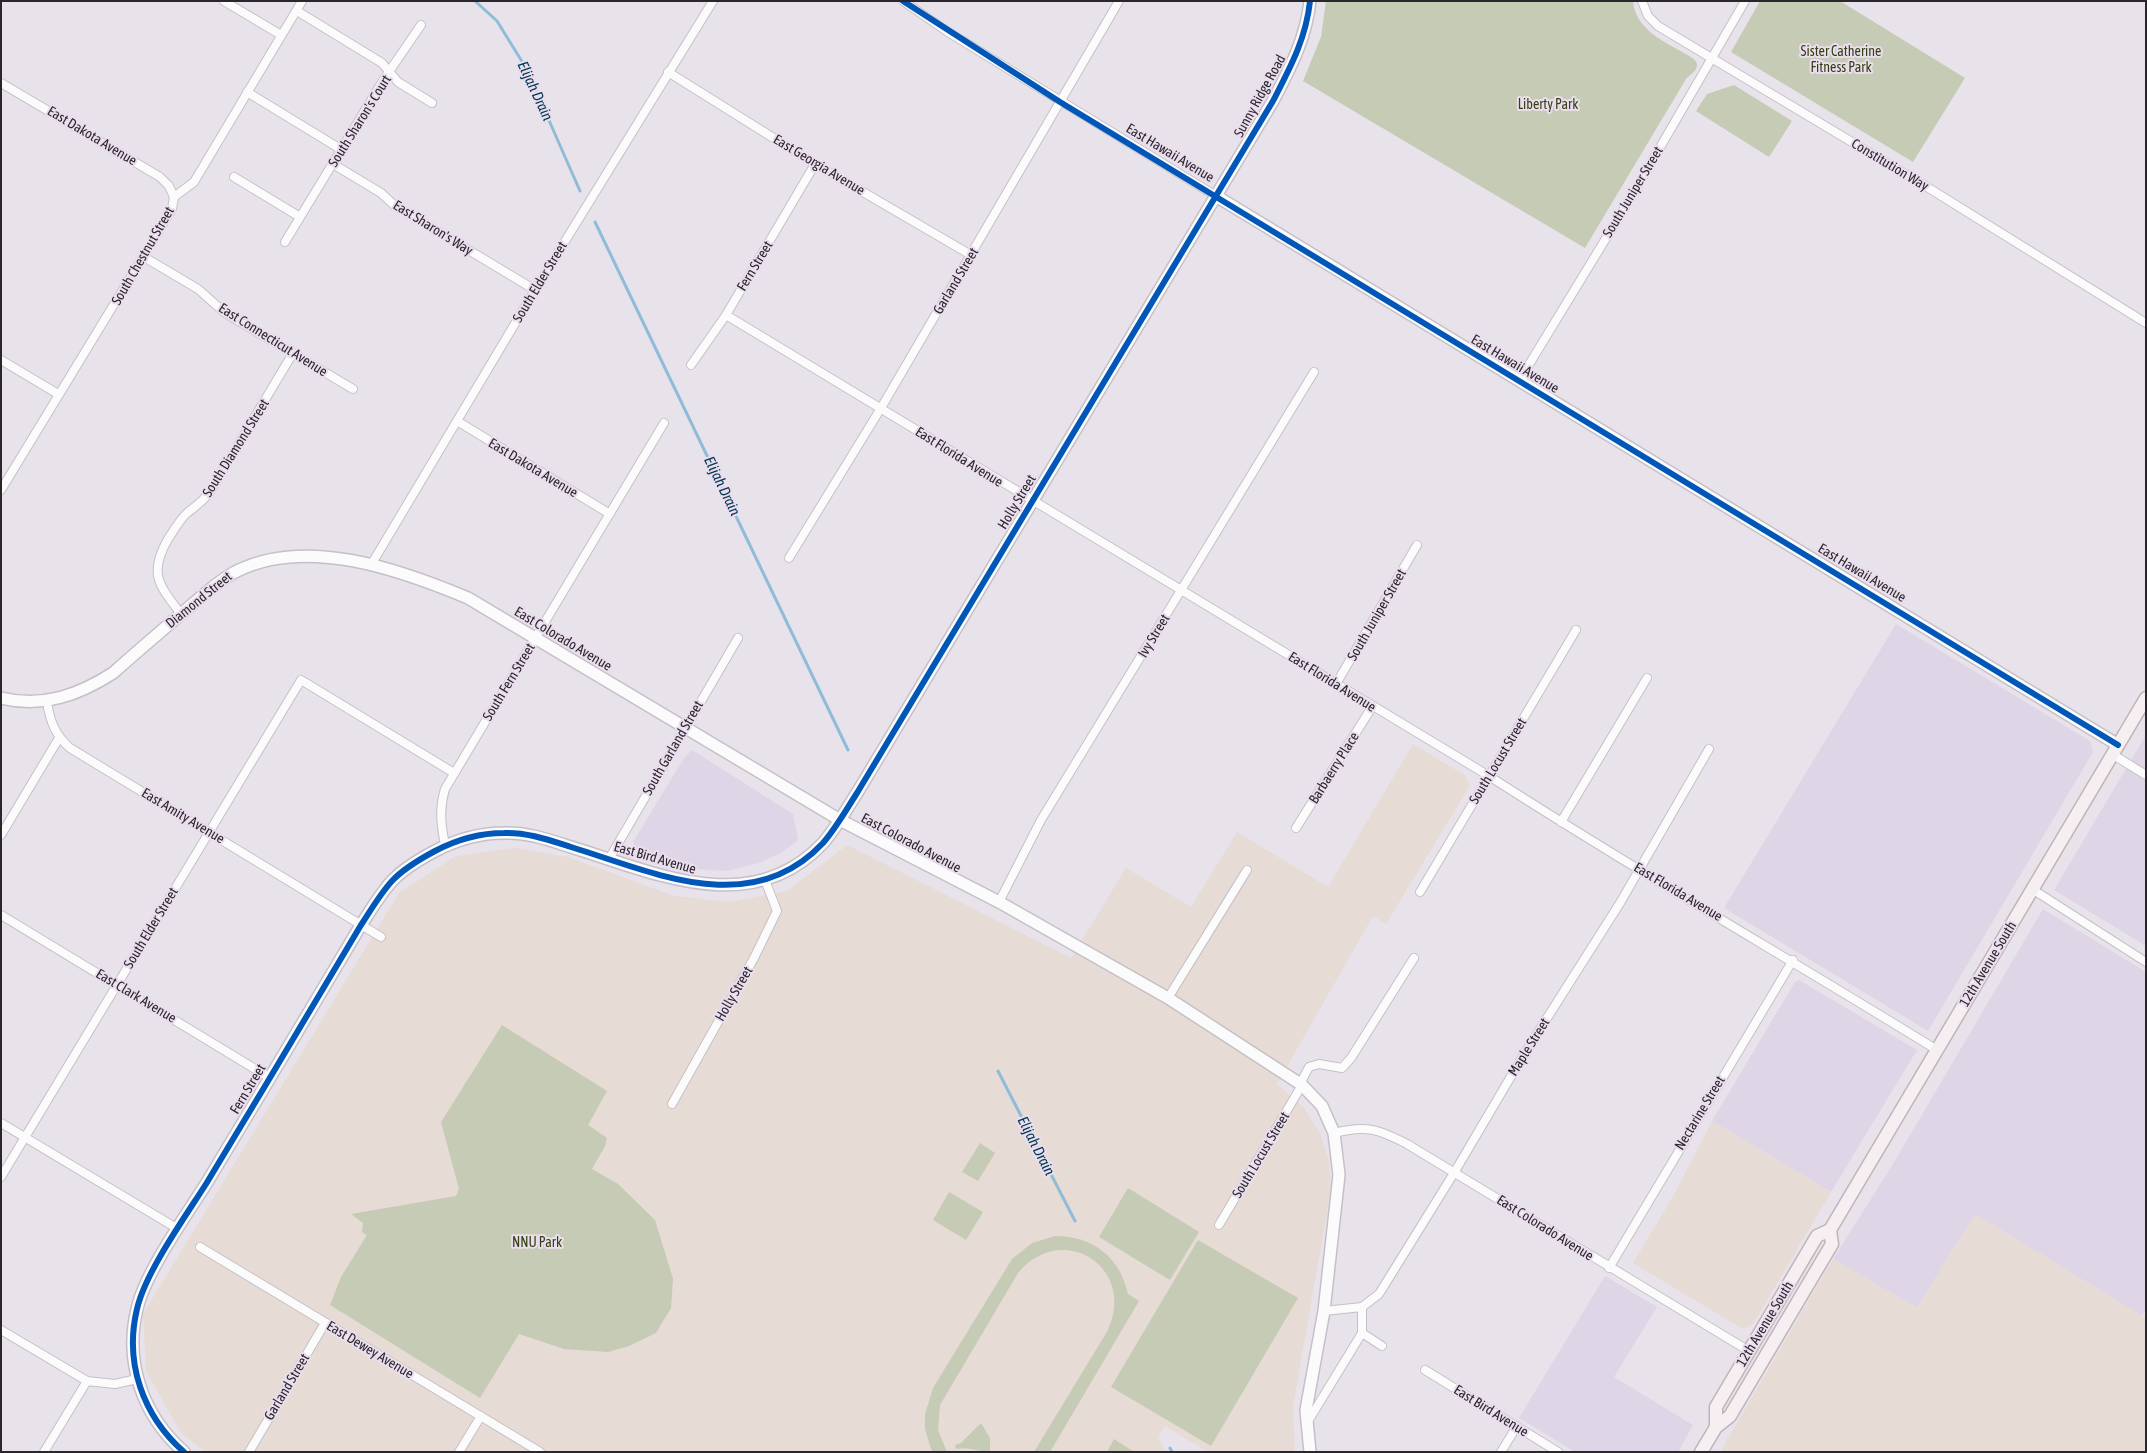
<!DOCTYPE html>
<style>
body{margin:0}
#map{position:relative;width:2147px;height:1453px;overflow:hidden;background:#e8e2ea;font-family:"Asap Condensed",sans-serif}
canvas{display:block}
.frame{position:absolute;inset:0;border:2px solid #2b262c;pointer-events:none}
</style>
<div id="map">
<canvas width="2147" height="1453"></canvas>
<div class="frame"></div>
</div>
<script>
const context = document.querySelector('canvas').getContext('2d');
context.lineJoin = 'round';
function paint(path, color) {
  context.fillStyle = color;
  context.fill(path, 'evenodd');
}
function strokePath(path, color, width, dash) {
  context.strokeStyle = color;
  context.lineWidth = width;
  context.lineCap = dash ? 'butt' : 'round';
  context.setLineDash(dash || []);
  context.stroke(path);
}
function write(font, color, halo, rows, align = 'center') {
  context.font = font + ' "Asap Condensed",sans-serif';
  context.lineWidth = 4;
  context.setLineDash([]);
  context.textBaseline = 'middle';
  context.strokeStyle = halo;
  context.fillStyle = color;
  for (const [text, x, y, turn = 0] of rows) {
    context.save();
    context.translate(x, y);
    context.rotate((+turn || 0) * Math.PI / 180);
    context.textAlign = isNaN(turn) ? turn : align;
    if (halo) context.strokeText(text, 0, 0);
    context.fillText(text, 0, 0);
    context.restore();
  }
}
paint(new Path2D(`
 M1896 624 2090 741 2093 752 1928 1031 1724 908Z
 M2146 735V946L2054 890Z
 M692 750 793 814 798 839 795 843 779 854 759 863 727 871 695 869 637 852 633 842 684 758Z
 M2043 909 2146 972V1309L2142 1316 1975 1214 1917 1308 1833 1259 1893 1164Z
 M1799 980 1917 1050 1831 1192 1712 1121 1795 982Z
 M1605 1276 1657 1307 1614 1377 1693 1425 1678 1452H1575L1519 1418Z`), '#ded6e6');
paint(new Path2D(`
 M1413 744 1466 776 1469 787 1386 924 1373 916 1277 1084 1304 1108 1320 1133 1329 1161 1331 1188 1293 1407 1295 1452H1208L1165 1426 1158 1437 1165 1452H205L181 1433 146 1371 143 1314 399 893 456 856 515 848 568 857 674 896 729 902 787 891 847 845 1071 958 1126 868 1191 907 1237 832 1328 887Z
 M1712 1121 1831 1192 1753 1324 1743 1329 1633 1263 1675 1193Z
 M1975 1214 2146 1318V1452H1720L1833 1259 1917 1308Z`), '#e6dbd5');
paint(new Path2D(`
 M1326 1H1633C1636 41 1697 52 1697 64 1697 72 1690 74 1686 79L1585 248 1303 81 1321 37Z
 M1760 1H1840L1965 78 1913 162 1731 52Z
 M1734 85 1792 121 1769 157 1696 111 1707 94Z
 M502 1025 607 1091 588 1125 607 1138 605 1146 592 1169 618 1184 655 1220 673 1279 671 1308 656 1333 629 1346 608 1352 564 1349 519 1334 480 1398 330 1305 341 1277 367 1235 362 1232 363 1223 351 1214 456 1196 459 1189 441 1122Z
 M980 1143 995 1153 978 1181 962 1172Z
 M1128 1188 1199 1232 1170 1280 1099 1237Z
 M949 1192 983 1212 966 1240 933 1220Z
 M1055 1236C1093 1236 1120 1257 1128 1294L1139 1301 1050 1452H1034L1108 1330C1137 1267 1062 1220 1018 1273L940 1405 938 1430 947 1452H932L925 1429V1414L933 1388 1012 1259 1032 1243Z
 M1198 1240 1298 1298 1211 1446 1111 1387Z
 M981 1423 990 1438V1452C980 1452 966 1446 956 1449L955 1445 961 1443Z
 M1114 1439 1134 1452H1107Z`), '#c5cbb5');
strokePath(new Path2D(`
 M475 1 497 21 526 68 580 191
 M595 222 848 750
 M998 1071 1075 1221
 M1170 1448 1172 1452`), '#90bcd9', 3);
const street = new Path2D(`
 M224 1 281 35
 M903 1 948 32 1216 196
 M1642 1 1648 16 1658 26 1927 187 2146 323
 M297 11 382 63 398 82 432 103
 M668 72 815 164 971 255
 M1 83 160 177 169 186 174 197
 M247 92 342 150
 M333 164 381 193 394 205 535 290
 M234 177 300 217
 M285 242 384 79 421 25
 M144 257 198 289 225 313 353 389
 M726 315 1489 776C1636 871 1788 958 1937 1050
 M1 360 58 394
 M691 365 726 315 815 164
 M1519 381 1633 194 1745 1
 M457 421 610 514
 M1 490 172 209 174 197 194 182 302 1
 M789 558 881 408 1119 1
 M371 565 535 290 713 1
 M181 614C159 585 148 574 168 539 174 530 179 521 186 514 197 505 206 499 213 487L293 353
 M1336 684 1417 545
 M47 702C50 721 55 735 70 748L381 937
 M2112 754 2146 775
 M1561 822 1647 678
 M1296 828 1372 707
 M1 835 59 738
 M445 845C441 825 439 809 445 789L664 423
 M609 859 738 638
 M2032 889 2146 962
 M1420 892 1576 630
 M999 902 1041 820 1314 372
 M1 915 270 1078
 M1168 998 1247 870
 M1300 1084 1309 1067 1319 1064 1342 1068 1351 1058 1414 958
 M672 1104 754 958 777 911 765 880
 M1 1123 178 1229
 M1334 1133C1367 1125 1378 1129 1407 1144L1749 1351
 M1 1177 301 680 454 773
 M1219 1225 1302 1085
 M200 1247 540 1452
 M1609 1268 1793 960
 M1362 1307V1333L1382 1346
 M1324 1311 1362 1307 1379 1294 1454 1173 1523 1056 1620 903 1709 749
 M1 1330 87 1381 115 1384 137 1379
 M1425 1370 1558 1452
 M1307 1423 1362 1333
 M44 1452 87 1381
 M249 1452 325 1323
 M459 1452 481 1416
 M1501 1452 1517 1426`);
const secondary = new Path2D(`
 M1216 196 2118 745
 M1 698C43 708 79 695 113 673 140 649 167 626 194 603 207 592 221 579 237 571 307 536 401 570 468 598L840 820 999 902 1168 998 1302 1085 1322 1106 1334 1133 1339 1175 1324 1311 1306 1410 1310 1452
 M184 1452C143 1416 124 1363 137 1309 145 1273 185 1217 206 1184 258 1098 310 1011 361 925 371 910 380 894 392 881 404 868 420 859 435 851 456 840 480 833 504 833 527 832 549 840 571 847 653 872 751 920 823 843 836 828 846 810 857 793L1273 101C1290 68 1306 39 1310 1`);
const primary = new Path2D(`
 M1716 1427V1407L1817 1236 1830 1230 2146 698
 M1701 1452 1716 1427 1730 1416 1832 1244 1830 1230`);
strokePath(street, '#c5c0c7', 10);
strokePath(secondary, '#c5c0c7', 14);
strokePath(primary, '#c1b4b9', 15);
strokePath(street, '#fcfbfc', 8);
strokePath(secondary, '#fcfbfc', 11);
strokePath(primary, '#f6eff1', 12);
strokePath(new Path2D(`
 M903 1 1060 102 2118 745
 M184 1452C143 1416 124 1363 137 1309 145 1273 185 1217 206 1184 258 1098 310 1011 361 925 371 910 380 894 392 881 404 868 420 859 435 851 456 840 480 833 504 833 527 832 549 840 571 847 653 872 751 920 823 843 836 828 846 810 857 793L1273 101C1290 68 1306 39 1310 1`), '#0057b8', 6);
write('14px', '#344011', '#eadeee', [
 ["Sister Catherine",1841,52],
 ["Fitness Park",1841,68],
 ["Liberty Park",1548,105],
 ["NNU Park",537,1243]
]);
write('14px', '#2b262c', '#eadeee', [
 ["Sunny Ridge Road",1260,96,-61],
 ["South Sharon's Court",360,121,-58],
 ["East Dakota Avenue",92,136,31],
 ["East Hawaii Avenue",1170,153,31],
 ["East Georgia Avenue",819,165,31],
 ["Constitution Way",1890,165,31],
 ["South Juniper Street",1633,192,-59],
 ["East Sharon's Way",433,228,32],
 ["South Chestnut Street",143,256,-60],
 ["Fern Street",755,266,-59],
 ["Garland Street",956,281,-59],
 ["South Elder Street",540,282,-59],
 ["East Connecticut Avenue",273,340,32],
 ["East Hawaii Avenue",1515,364,31],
 ["South Diamond Street",236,448,-58],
 ["East Florida Avenue",959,457,32],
 ["East Dakota Avenue",533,468,31],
 ["Holly Street",1017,502,-59],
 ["East Hawaii Avenue",1862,573,31],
 ["Diamond Street",199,600,-39],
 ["South Juniper Street",1377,615,-60],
 ["Ivy Street",1154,636,-59],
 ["East Colorado Avenue",563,639,31],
 ["South Fern Street",509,682,-59],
 ["East Florida Avenue",1332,682,32],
 ["South Garland Street",673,748,-60],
 ["South Locust Street",1498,761,-59],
 ["Barbaerry Place",1334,768,-58],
 ["East Amity Avenue",183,816,31],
 ["East Colorado Avenue",911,843,28],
 ["East Bird Avenue",655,858,16],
 ["East Florida Avenue",1678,892,31],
 ["South Elder Street",151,928,-59],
 ["12th Avenue South",1988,964,-59],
 ["Holly Street",734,994,-60],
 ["East Clark Avenue",136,996,31],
 ["Maple Street",1529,1047,-58],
 ["Fern Street",248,1089,-59],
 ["Nectarine Street",1700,1113,-59],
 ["South Locust Street",1261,1155,-59],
 ["East Colorado Avenue",1545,1228,32],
 ["12th Avenue South",1765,1324,-59],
 ["East Dewey Avenue",370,1350,31],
 ["Garland Street",287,1387,-59],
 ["East Bird Avenue",1491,1411,32]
]);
write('italic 15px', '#003751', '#eadeee', [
 ["Elijah Drain",535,91,65],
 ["Elijah Drain",722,486,64],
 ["Elijah Drain",1036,1146,63]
]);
</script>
